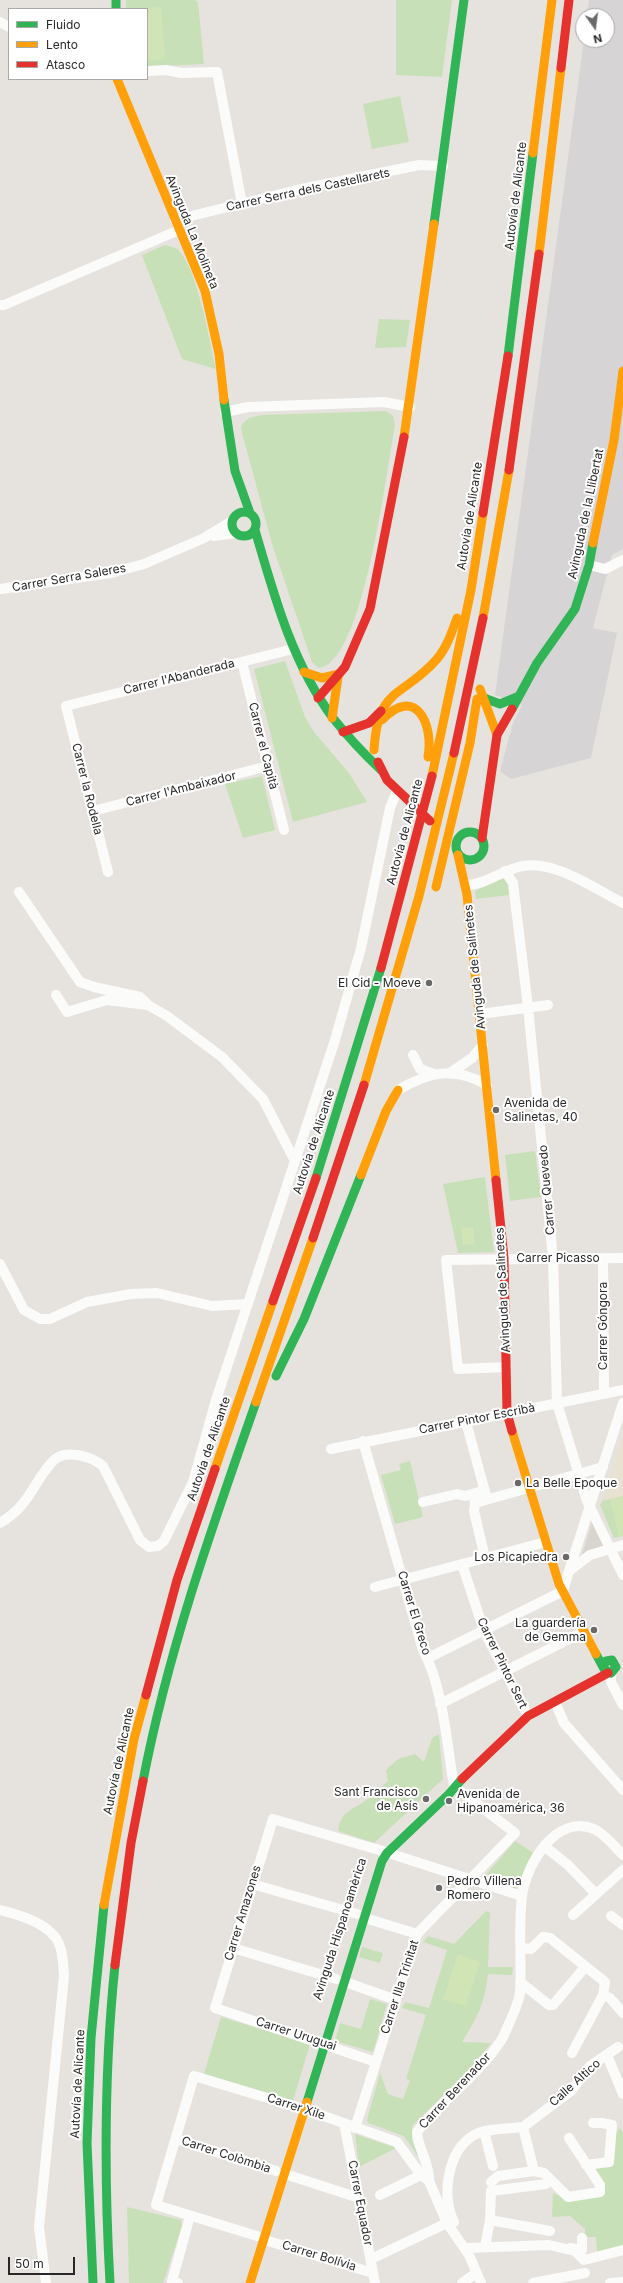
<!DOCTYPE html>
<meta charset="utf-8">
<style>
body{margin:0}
#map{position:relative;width:623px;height:2283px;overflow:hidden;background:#e6e3de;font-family:Inter,sans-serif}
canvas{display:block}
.legend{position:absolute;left:8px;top:8px;width:140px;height:72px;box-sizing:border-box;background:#fff;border:1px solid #a9a9a9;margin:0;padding:5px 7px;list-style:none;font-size:12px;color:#282828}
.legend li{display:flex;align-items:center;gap:8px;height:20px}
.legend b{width:20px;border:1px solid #a9a9a9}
.north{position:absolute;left:575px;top:8px;width:40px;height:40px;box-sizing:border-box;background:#fff;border:1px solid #a9a9a9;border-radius:50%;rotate:166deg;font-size:11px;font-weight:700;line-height:16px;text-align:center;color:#282828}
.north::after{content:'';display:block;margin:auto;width:14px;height:18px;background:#6a6968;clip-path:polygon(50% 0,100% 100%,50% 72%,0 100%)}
.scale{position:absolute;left:8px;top:2257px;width:67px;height:18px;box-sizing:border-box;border:2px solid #282828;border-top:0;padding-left:5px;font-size:12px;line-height:14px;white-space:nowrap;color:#282828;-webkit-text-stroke:3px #fff;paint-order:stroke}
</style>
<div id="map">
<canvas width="623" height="2283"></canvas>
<ul class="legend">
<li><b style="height:5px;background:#30b455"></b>Fluido</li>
<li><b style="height:5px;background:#ff9f0a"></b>Lento</li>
<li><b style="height:5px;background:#e5322d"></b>Atasco</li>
</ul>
<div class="north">N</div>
<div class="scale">50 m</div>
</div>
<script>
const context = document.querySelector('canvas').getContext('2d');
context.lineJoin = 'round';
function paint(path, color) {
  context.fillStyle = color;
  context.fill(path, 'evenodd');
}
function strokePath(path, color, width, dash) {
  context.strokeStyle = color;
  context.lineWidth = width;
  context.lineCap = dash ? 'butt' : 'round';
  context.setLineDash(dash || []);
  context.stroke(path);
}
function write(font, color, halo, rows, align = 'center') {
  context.font = font + ' Inter,sans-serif';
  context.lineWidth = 4;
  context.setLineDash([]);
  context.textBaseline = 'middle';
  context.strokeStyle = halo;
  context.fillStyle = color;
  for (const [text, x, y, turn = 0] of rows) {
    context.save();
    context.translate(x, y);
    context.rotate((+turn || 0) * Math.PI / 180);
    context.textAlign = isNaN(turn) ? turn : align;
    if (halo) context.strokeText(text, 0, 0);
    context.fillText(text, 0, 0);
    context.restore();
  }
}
paint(new Path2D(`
 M589 0H623V549L612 555 593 628 617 633 591 758 511 779 500 771 513 723 522 705 495 695 584 40H607V16H587Z`), '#d6d4d5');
paint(new Path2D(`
 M623 1435V1496L602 1501Z`), '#e9e2d3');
paint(new Path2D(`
 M126 0H195L198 2 204 64 147 67V9H126Z
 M396 0H452L442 77 396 75Z
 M400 96 409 142 372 149 363 104Z
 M165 245C169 246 174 247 177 249 197 265 210 343 216 369L182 359 142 255Z
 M379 319 410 320 406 347 375 348Z
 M386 411 393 416 395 425C387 466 364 663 319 668L312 662 272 544 241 429 242 424 249 418 261 415Z
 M285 661 305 717 314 732 349 773 367 802 293 822 254 669Z
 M262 776 275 830 243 838 225 784Z
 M503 878 508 881 509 895 476 899 475 891Z
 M535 1151 541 1197 510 1201 505 1155Z
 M485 1177 494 1252 458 1253 443 1184Z
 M410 1461 423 1517 395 1524 381 1475 401 1470 399 1464Z
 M623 1496V1536L614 1538 600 1505 602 1501Z
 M439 1734 443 1779 374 1843 338 1831C341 1810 352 1811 366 1800 374 1795 381 1787 388 1781L386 1770 398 1759 415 1754 424 1762 432 1738Z
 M515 1841 535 1854 515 1890 483 1878Z
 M486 1911 490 1913 488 1967H513L512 1975 488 1974C485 2003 477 2018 462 2042L491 2043 467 2072 412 2126V2140L419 2158 404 2136 368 2123 367 2120 380 2073 388 2094 403 2099 410 2080 406 2079 426 2015 402 2008 405 2002 429 2008 447 1950 423 1942 428 1936 454 1944Z
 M362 1947 383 1953 380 1963 359 1957Z
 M370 1999 387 2004 373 2052 335 2041 340 2023 361 2029Z
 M221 2017 310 2044 293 2101 204 2074Z
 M619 2128 623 2132V2246L597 2252 596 2237H580L585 2233V2229L570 2216 552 2217 553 2193 568 2200 601 2195 593 2169 611 2163 612 2143Z
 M355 2134 396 2148 359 2167Z
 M127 2207 181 2220 182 2226 163 2283H129Z`), '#c7e0b8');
paint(new Path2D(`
 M161 7 165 59 147 61V9H140Z
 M473 1227 475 1244 463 1245 461 1228Z
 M623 1496V1536L619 1537 610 1499Z
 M458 1954 480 1962 466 2006 443 2000Z`), '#d1e4b6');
paint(new Path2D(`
 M593 1519 605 1545 582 1555Z`), '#d8d5cf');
strokePath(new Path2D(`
 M0 22 9 27
 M147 71 166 70 181 73 217 72 242 204
 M175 220 297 190 419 165 443 166
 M0 305H4L179 230
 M225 412 248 407 384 402 410 407
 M214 536 236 533
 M589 565 605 569 623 560
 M1 589 111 573 144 564 204 538 232 521
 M242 662 284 830
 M93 811 268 766
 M505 871 513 883 528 1007 553 1258 557 1403 587 1501 623 1575
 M108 872 66 706 293 649
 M468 885C487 884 504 869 523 866 555 860 595 889 623 903
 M19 892 80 982 94 987 140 997 148 1005 167 1016 222 1057 263 1099 295 1161
 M56 995 67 1012 107 1000 148 1005
 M480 1014 548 1005
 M413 1055 420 1069 434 1074
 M450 1073 472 1058 483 1045
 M398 1090C429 1072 454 1066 487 1085
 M603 1258 604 1394
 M0 1264 24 1310 40 1319H50L87 1302 131 1294 157 1293 212 1306 247 1304
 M506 1367 458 1369 446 1260 623 1258
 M466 1422 487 1499
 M331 1449 623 1390
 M473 1494 475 1503 474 1511 485 1558
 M423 1502 457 1494 465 1496 479 1492
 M475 1503 603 1467
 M0 1523C30 1505 31 1486 52 1462 64 1448 91 1456 103 1466L140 1540 149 1547 158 1546 164 1541 193 1482 216 1400 335 1040 361 948 390 808 397 791
 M462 1564 484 1631 528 1716
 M569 1571 623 1403
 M375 1587 546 1542
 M428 1658 563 1591 569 1571 590 1555 623 1545
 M611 1673V1682L623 1705
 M555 1702 564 1723 623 1790
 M440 1704 583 1632
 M544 1846 568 1865 596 1894
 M252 1884 357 1914
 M0 1910C17 1914 44 1922 55 1937 63 1947 63 1963 64 1976L39 2227 46 2283
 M573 1915 623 1870
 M611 1916 623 1925
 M365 1918 417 1934
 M233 1948 336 1979
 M522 1948 531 1949 543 1937 550 1938 605 1982 603 1995 572 2053
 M345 1982 396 2000
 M520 1982 549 2005H553L585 1967
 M603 1995 610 1998 623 2013
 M607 2055 623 2094
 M376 2062 215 2008 273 1819 379 1850 522 1896
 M344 2123 375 2283
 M523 2127 534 2171 544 2173 568 2197 600 2192V2185L569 2138
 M523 2127 571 2091 590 2066 618 2047
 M355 2128 417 1934 515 1833 454 1786C447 1746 443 1686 423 1650L363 1441
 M484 2131 493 2166
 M176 2139 276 2171
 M586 2165 609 2162 612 2125 602 2123H593
 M285 2174 359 2198
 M429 2181C430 2164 418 2149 417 2132 439 2103 470 2082 492 2053 496 2047 501 2042 504 2035 509 2023 518 2006 520 1993 522 1962 518 1926 522 1896 526 1865 556 1813 594 1829 605 1834 614 1846 623 1855
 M491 2182 498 2176 534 2171
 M380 2195 421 2175
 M490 2220 550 2231
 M454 2222C441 2197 447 2151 474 2135 487 2128 508 2129 523 2127
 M257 2236 156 2205 194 2076 304 2109 397 2142 421 2175 429 2181 447 2223 469 2255 481 2283
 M265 2240 373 2273
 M485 2247 490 2220 491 2191 546 2184
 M467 2248 549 2245 575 2251 584 2260
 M570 2248 582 2250V2238
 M371 2259 447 2223
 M584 2260 623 2250
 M178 2283 172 2281 190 2216
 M462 2283 476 2273
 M533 2283 585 2273
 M610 2283 623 2282`), '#fbfbfa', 10);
strokePath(new Path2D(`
 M116 0V9
 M434 224 464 0
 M508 356 533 153
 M224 400 235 471 250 513
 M232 524a12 12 0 1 1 24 0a12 12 0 1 1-24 0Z
 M255 530C274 595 292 663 333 718 348 737 364 754 381 770
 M484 698 500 704 517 697
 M512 709 537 663 575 609 589 565 593 543
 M456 846a14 14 0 1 1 28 0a14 14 0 1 1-28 0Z
 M316 1178 381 968
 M276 1376 304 1319 361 1175
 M596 1654 604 1669 611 1673 616 1667 612 1660 606 1661 603 1667
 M143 1781C168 1651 212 1527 256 1402
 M307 2102 382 1861 387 1853 449 1794 462 1779
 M93 2283 87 2143 91 2038 104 1905
 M110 2283C104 2176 104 2071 115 1965`), '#30b455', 9);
strokePath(new Path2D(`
 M117 79 205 291 219 354 224 400
 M533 153 552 0
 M539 254 561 68
 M404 437 434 224
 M593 543 614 440 623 371
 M483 618 509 470
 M304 672 322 678 339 674
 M480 689 497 735
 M332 718 338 677
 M382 720C415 685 434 723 428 757
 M374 750C378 685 402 699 437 659 447 647 452 632 457 618
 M432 776 471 590 483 513
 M458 855 467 895 496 1180
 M436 887 470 743 477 699
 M364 1085 419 896 454 753
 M361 1175 386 1111 398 1090
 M256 1402 313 1238
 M512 1431 559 1584 596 1654
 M215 1469 273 1301
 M104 1905 134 1739 146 1695
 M250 2283 307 2102`), '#ff9f0a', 9);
strokePath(new Path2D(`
 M561 68 569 0
 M509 470 539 254
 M483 513 508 356
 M318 698 345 667 370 609 404 437
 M343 732 369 723 381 711
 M454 753 483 618
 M378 762 387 780 430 821
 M482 838 497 735 512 709
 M381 968 432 776
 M496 1180 504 1258 507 1413 512 1431
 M313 1238 364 1085
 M273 1301 316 1178
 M146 1695 177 1580 215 1469
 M462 1779 528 1716 608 1673
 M115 1965 131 1843 143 1781`), '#e5322d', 9);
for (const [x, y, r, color] of [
 [429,983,4,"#6a6968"],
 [496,1110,4,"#6a6968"],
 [518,1483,4,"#6a6968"],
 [566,1557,4,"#6a6968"],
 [594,1630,4,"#6a6968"],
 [426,1799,4,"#6a6968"],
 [449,1801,4,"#6a6968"],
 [439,1888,4,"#6a6968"]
]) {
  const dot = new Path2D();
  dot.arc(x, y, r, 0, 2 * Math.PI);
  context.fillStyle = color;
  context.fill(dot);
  strokePath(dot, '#fff', 1.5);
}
write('12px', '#282828', '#fff', [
 ["Carrer Serra dels Castellarets",308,190,-12],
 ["Autovía de Alicante",516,196,-83],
 ["Avinguda La Molineta",192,232,68],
 ["Avinguda de la Llibertat",586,514,-78],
 ["Autovía de Alicante",470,516,-81],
 ["Carrer Serra Saleres",69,578,-10],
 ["Carrer l'Abanderada",179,677,-14],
 ["Carrer el Capità",263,746,76],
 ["Carrer la Rodella",87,789,76],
 ["Carrer l'Ambaixador",181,789,-14],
 ["Autovía de Alicante",405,832,-75],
 ["Avinguda de Salinetes",475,967,-96],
 ["Autovía de Alicante",314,1142,-72],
 ["Carrer Quevedo",547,1190,-95],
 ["Carrer Picasso",558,1258],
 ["Avinguda de Salinetes",503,1290,-93],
 ["Carrer Góngora",603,1326,-90],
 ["Carrer Pintor Escribà",477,1419,-11],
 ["Autovía de Alicante",209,1449,-71],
 ["Carrer El Greco",414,1613,73],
 ["Carrer Pintor Sert",502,1663,64],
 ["Autovía de Alicante",119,1761,-78],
 ["Carrer Amazones",243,1913,-73],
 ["Avinguda Hispanoamèrica",340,1929,-72],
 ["Carrer Illa Trinitat",400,1987,-72],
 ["Carrer Uruguai",296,2034,18],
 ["Calle Altico",575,2083,-42],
 ["Autovía de Alicante",78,2084,-87],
 ["Carrer Berenador",455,2091,-47],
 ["Carrer Xile",296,2107,18],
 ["Carrer Colòmbia",226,2155,18],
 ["Carrer Equador",360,2203,79],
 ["Carrer Bolívia",319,2256,17]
]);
write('12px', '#282828', '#fff', [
 ["El Cid - Moeve",421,983],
 ["Avenida de",504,1103,"left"],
 ["Salinetas, 40",504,1117,"left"],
 ["La Belle Epoque",526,1483,"left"],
 ["Los Picapiedra",558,1557],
 ["La guardería",586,1623],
 ["de Gemma",586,1637],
 ["Sant Francisco",418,1792],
 ["de Asís",418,1806],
 ["Avenida de",457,1794,"left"],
 ["Hipanoamérica, 36",457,1808,"left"],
 ["Pedro Villena",447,1881,"left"],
 ["Romero",447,1895,"left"]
], 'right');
</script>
